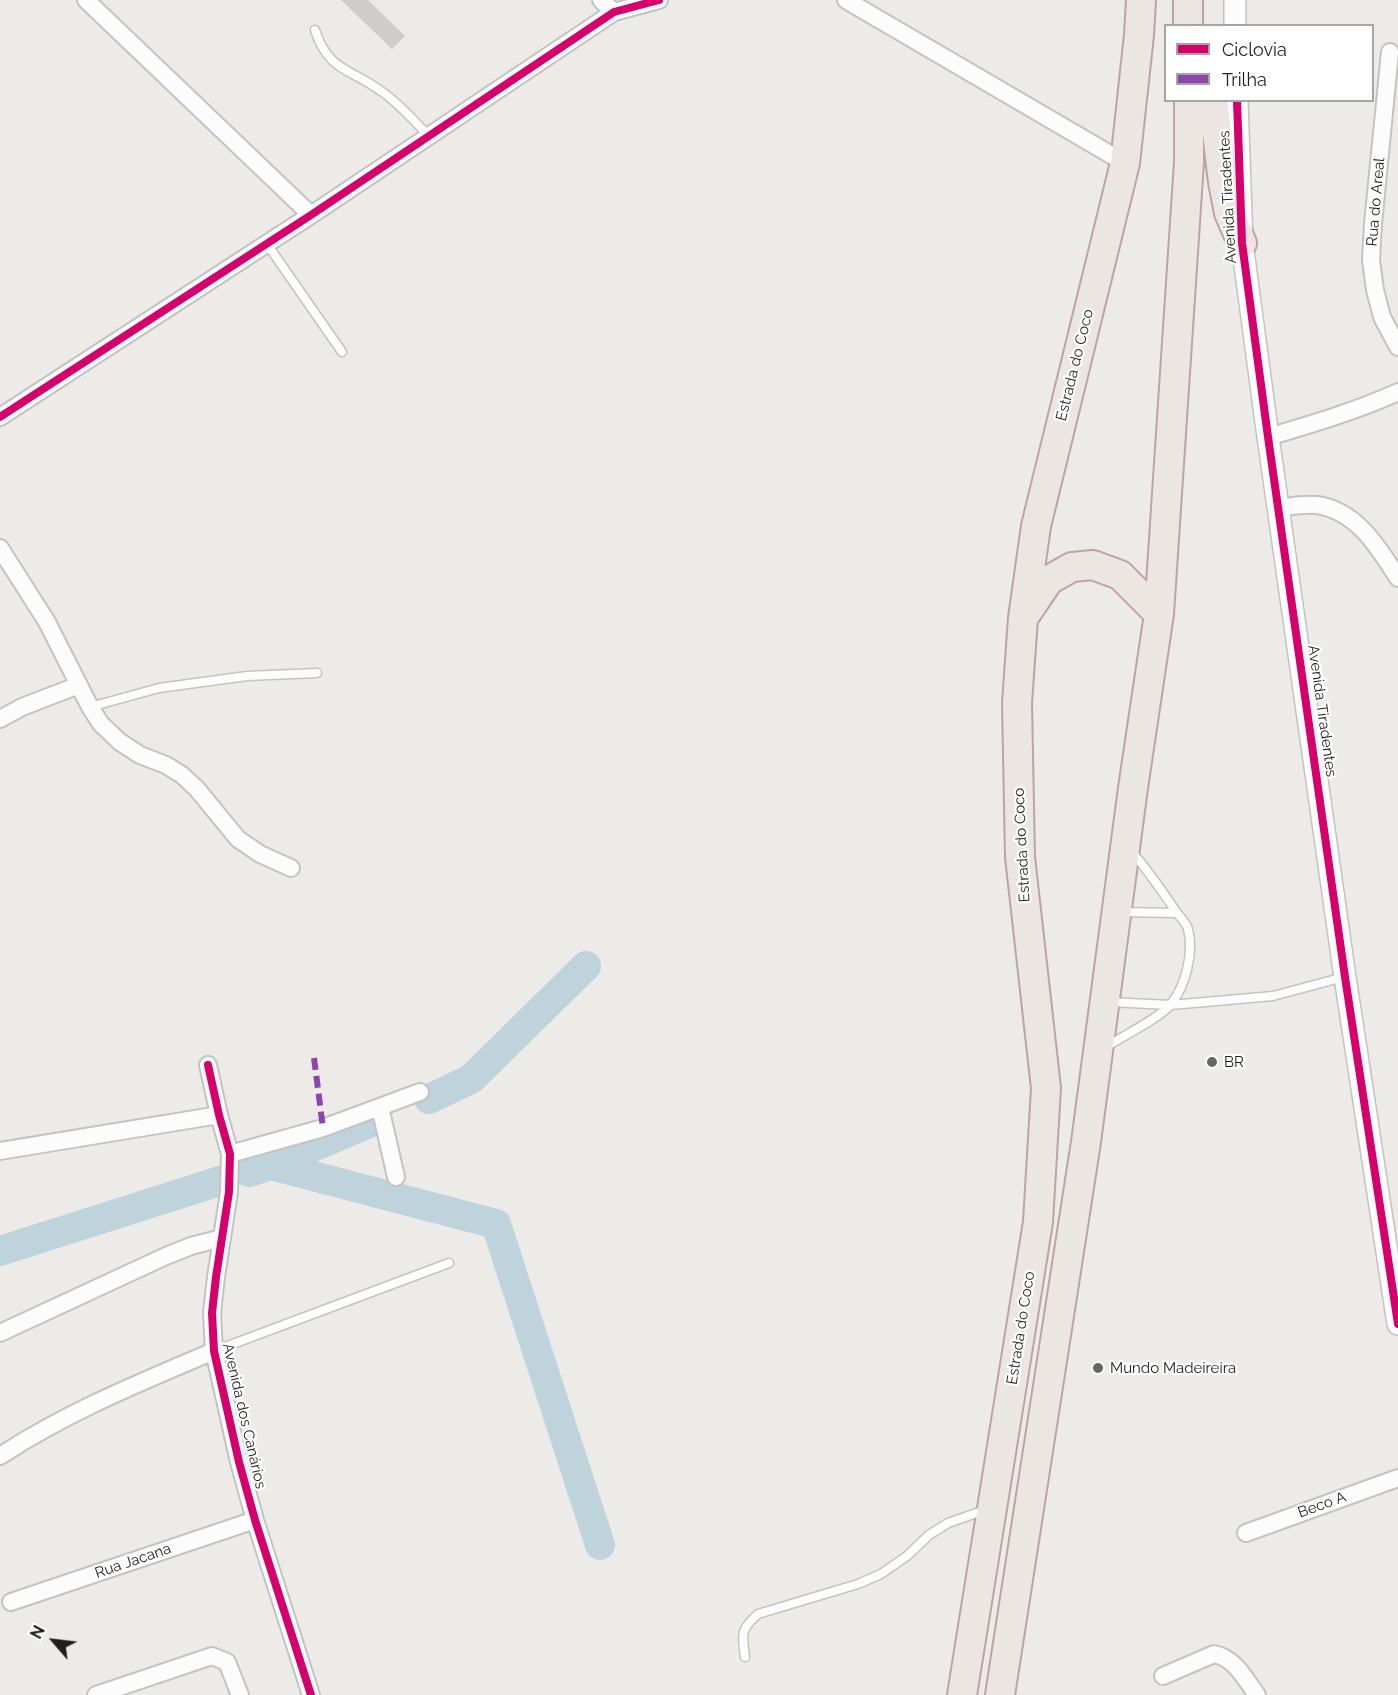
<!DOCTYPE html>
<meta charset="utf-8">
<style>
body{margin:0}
#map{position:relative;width:1398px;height:1695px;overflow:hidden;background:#ecebe8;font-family:Raleway,sans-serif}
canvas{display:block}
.legend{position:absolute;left:1164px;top:24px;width:210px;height:78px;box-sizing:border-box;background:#fff;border:2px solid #a5a5a5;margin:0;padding:8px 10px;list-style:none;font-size:18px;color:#1e1e1e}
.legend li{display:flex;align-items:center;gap:12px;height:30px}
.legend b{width:30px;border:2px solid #a5a5a5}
.north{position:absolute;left:24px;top:1611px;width:60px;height:60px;-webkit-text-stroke:4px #fff;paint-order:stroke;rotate:298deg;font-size:16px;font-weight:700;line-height:24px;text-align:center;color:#1e1e1e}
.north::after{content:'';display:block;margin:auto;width:21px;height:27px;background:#1e1e1e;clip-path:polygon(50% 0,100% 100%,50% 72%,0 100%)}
</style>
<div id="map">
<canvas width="1398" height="1695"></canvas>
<ul class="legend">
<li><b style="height:8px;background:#d6006c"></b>Ciclovia</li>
<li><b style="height:8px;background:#8e44ad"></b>Trilha</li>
</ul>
<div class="north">N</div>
</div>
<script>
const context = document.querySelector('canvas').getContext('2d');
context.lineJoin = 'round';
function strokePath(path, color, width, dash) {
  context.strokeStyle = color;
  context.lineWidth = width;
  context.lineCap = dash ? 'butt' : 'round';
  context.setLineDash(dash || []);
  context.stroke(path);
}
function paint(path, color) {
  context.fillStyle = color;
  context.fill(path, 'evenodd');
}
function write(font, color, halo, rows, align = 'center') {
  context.font = font + ' Raleway,sans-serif';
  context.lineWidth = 4.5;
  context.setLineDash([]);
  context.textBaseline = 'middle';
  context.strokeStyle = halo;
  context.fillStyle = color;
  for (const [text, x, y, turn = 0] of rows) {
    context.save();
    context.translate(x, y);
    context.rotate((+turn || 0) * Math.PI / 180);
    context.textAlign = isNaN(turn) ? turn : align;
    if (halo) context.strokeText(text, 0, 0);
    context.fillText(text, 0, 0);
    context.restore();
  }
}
strokePath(new Path2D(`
 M429 1099 471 1079 586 966
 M271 1165 374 1121
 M249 1172 271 1165 496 1224 600 1545
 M0 1251 223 1180`), '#bed3dc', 30);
const building = new Path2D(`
 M342 0H367L404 36 392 48Z`);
paint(building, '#cfcdcb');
strokePath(building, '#cfcdc9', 1.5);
const service = new Path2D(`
 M315 30C328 71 351 69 381 91 399 103 414 121 429 136
 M267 244 342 352
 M90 707 159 688 247 676 317 673
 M1120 912 1176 913
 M1108 1002 1171 1005 1273 996 1344 977
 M1106 1047C1121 1037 1162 1017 1171 1004 1186 985 1194 952 1188 929 1186 922 1179 917 1175 910 1161 890 1148 870 1131 851
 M214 1351 449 1263
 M745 1657C742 1634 740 1630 758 1614L858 1584 881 1574 907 1556 929 1535 948 1523 985 1510`);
const minor = new Path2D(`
 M86 0 311 215
 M601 0 614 12
 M846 0 1125 163
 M1390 52 1373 224 1371 260 1375 290 1382 317 1398 347
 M0 417 311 215 614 12 659 0
 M1268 437C1312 424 1356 411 1398 392
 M1279 508C1291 506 1305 504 1317 505 1357 511 1378 547 1398 578
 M0 548 47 622 90 707 101 724 120 742 140 755 166 765 182 775 197 789 238 839 260 854 291 868
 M0 719 22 707 79 685
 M208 1065 219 1115 230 1154 229 1192 216 1277 212 1313 214 1351 239 1462 255 1520 311 1695
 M380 1107 396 1177
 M0 1151 219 1115
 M230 1154 323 1128 420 1092
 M0 1333 166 1256 191 1246 222 1238
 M0 1456C69 1411 139 1383 214 1351
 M1246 1533 1398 1478
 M11 1602 255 1520
 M1163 1676 1214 1654C1235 1658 1245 1679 1257 1695
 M96 1695 212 1656 227 1662 240 1695`);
const tertiary = new Path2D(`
 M1235 0V26
 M1237 100 1242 243 1268 437 1345 977 1398 1324`);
const trunk = new Path2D(`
 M1188 0V26
 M1213 100 1223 182 1229 213 1242 243
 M1026 614 1049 580 1072 567 1093 565 1120 575 1159 614
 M962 1695 1038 1222 1046 1088 1020 857 1017 703 1023 618 1036 526 1125 163 1139 35 1141 0
 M1000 1695 1086 1142 1133 788 1159 614 1189 162V100`);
strokePath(service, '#c3c3c2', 11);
strokePath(minor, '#c3c3c2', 20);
strokePath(tertiary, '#c3c3c2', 24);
strokePath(trunk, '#bea2a8', 32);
strokePath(service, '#fcfcfc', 8);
strokePath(minor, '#fcfcfc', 16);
strokePath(tertiary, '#fcfcfc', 21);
strokePath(trunk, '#ece6e2', 28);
strokePath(new Path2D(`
 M314 1058 323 1128`), '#8e44ad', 6, [12, 6]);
strokePath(new Path2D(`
 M1237 100 1242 243 1268 437 1345 977 1398 1324
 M0 417 311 215 614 12 659 0
 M208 1065 219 1115 230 1154 229 1192 216 1277 212 1313 214 1351 239 1462 255 1520 311 1695`), '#d6006c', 8);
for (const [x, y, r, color] of [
 [1212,1062,6,"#666665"],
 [1098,1368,6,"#666665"]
]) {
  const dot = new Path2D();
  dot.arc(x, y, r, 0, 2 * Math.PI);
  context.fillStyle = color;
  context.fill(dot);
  strokePath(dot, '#fff', 2);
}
write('15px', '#1e1e1e', '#fff', [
 ["Avenida Tiradentes",1228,197,-93],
 ["Rua do Areal",1376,202,-85],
 ["Estrada do Coco",1075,365,-76],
 ["Avenida Tiradentes",1322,711,82],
 ["Estrada do Coco",1022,845,-93],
 ["Estrada do Coco",1021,1328,-81],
 ["Avenida dos Canários",244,1416,77],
 ["Beco A",1322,1505,-20],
 ["Rua Jacana",133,1561,-19]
]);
write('15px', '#1e1e1e', '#fff', [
 ["BR",1224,1062],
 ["Mundo Madeireira",1110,1368]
], 'left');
</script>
